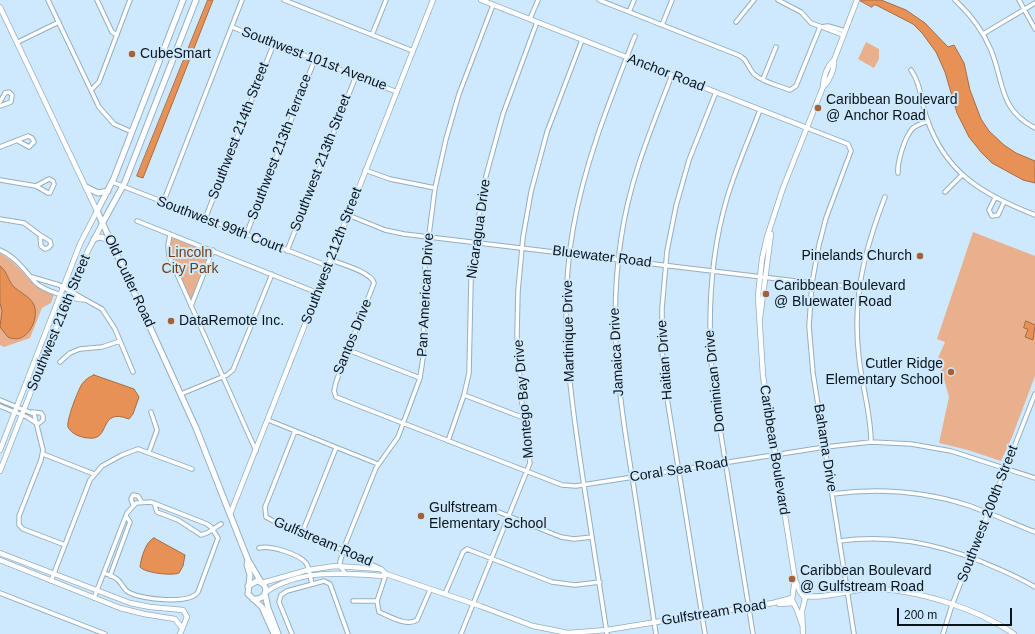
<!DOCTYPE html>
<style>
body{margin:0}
#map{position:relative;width:1035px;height:634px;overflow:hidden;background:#cee9fd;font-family:Arial,sans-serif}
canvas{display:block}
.scale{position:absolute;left:897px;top:608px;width:115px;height:18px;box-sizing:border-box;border:2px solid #0a141b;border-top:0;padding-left:5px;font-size:12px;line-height:14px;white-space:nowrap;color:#0a141b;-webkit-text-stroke:3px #cee9fd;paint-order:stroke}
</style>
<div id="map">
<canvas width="1035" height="634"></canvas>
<div class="scale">200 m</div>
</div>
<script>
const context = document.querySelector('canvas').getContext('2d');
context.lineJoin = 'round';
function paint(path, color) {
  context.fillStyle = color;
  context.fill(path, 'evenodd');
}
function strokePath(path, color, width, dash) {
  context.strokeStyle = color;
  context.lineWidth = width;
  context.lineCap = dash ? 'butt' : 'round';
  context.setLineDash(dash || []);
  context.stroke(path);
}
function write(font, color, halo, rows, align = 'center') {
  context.font = font + ' Arial,sans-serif';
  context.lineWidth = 4;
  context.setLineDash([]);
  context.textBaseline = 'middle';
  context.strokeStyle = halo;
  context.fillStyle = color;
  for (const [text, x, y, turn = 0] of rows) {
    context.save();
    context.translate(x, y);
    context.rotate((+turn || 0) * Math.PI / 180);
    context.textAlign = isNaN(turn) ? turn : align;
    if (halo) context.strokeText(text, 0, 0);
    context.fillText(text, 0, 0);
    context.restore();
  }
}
paint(new Path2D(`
 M866 42 879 49V59L874 68 858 59Z
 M973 232 1035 256V376L1012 437 1001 461 968 450 939 443 949 397 938 358 945 342 937 339Z
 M174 238 209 252 191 302 169 252 171 239Z
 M0 253 12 261 36 286 54 294 51 303 42 308 30 338 4 347 0 345Z`), '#e8b08d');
const water = new Path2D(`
 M208 0H213L143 178 137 176Z
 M859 0H881L906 10 925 23 948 47 954 45 964 63 970 90 981 119 989 131 1004 145 1016 153 1035 161V183L1023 180 992 163 981 152 969 137 957 113 945 72 936 52 922 33 913 24 876 5H873L872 7Z
 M0 266C7 271 8 280 13 286 20 293 30 296 34 305 40 320 26 346 8 337L0 327 2 311 0 303Z
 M1026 321 1035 325 1033 340 1025 337 1028 329 1024 328Z
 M94 375 134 389 139 397 133 414 129 419C98 407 111 441 89 438 82 438 71 434 68 427 66 421 78 390 82 384 86 379 89 377 94 375Z
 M154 538 185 555 183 566 179 573C172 576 145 573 140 567 141 558 146 541 154 538Z`);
paint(water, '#e89156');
strokePath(water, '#a56c44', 1);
const minor = new Path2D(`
 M48 0 99 107 114 124 132 132
 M97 0 112 32 117 35
 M284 0 413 51
 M599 0 738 55C748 59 747 67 754 74 762 82 780 86 790 90L796 86 820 27
 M778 0 801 12 811 23 843 35
 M955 0C970 14 983 31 991 50 1004 82 999 110 1035 128
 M1019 0 1035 29
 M629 12 634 0
 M530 19 538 0
 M736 22 754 0
 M662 25 672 0
 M232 27 397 92
 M820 27 828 26 845 31
 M983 34 1035 3
 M372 35 386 0
 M18 42 59 22
 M911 70C921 84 921 102 927 119 946 174 984 195 1035 215
 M763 79 776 47
 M91 90 99 82 130 0
 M0 102 5 93 9 92 12 95 11 102 0 106
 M807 128 848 144 851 151 826 218 819 245 812 283 809 326 813 373 854 634
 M0 147 28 136 32 138 34 142 29 147 18 141
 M365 170 390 179 435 188
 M898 173C897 162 905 136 913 128 917 125 923 123 928 121
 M49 179 53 181 54 184 50 193H48L36 186Z
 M0 180 36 186
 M112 182 328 266
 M945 192 962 175
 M995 198 989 210 992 216 998 215 1004 202
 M163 203 242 0
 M348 215 385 230 404 234 812 283 859 287
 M0 219 24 223 40 235
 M205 219 274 43
 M137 221 318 293
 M170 234 168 246 169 256 256 451
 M40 235 50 241 51 245 48 248 45 249 41 246Z
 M246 235 315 59
 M0 250C16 257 25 271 36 283 44 291 75 300 86 300
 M287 251 356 76
 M331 260C342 264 371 272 374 283L336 382 334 391 336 397 562 485 576 486 825 447 871 442 911 444 951 451 1035 478
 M32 277 59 285 102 309 115 329 133 372
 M191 306 213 250
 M348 350 420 378
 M60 362 70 353 80 349 102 347 120 341
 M181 394 227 375 233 370 272 274
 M464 395 524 418
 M0 400 34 414 43 450 41 460 19 516V525L23 529 65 545
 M0 406 27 417 36 423
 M32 412 41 413 43 416V420L37 425
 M268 420 378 464
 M295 431 265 507 266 517 277 523 332 545 381 569
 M448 441 464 395 469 373 471 280 477 227 486 176 503 114 537 22
 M871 442C871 414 862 386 859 358 852 299 864 251 885 197
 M149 452 157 430 151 412
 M43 454 94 474
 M832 494C878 488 923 491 967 505 990 513 1012 523 1035 532
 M154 503 157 512 178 520 201 535 207 533 221 524
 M133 505 131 499 133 495 138 496 141 501
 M486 507 561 537 574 539 592 537
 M302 533 336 448
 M839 541C889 534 934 543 980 561 999 569 1017 576 1035 587
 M259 548C270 545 299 554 306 563 310 569 310 577 312 584
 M345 573 340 566V562L345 545 376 468 398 437 420 378 423 358 425 266 435 188 446 139 459 94 493 5
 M110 576 130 522 126 516
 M51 581 90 480 102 466 122 455 138 449 192 469
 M0 593 105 634
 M445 594 463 552 467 549 552 582 575 585 600 582
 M94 598 127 513 136 503 151 502 207 524 211 527 218 538 198 592C189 605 143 599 130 593 123 590 123 584 118 580 114 576 108 575 104 573
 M353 601H377L379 612C389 616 407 627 417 620L430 590
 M377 601 386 574
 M292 634 279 602 281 595 287 591 324 581 330 584 348 634
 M461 634 530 463 521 396 517 335 518 291 523 237 531 192 547 132 582 40
 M607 634C599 582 591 531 583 479 570 393 558 316 573 229 585 161 610 100 635 36
 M656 634C648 583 641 533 633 482 619 398 608 324 621 239 629 181 651 129 672 75
 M705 634 667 398 662 351V308L667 251 676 206 689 160 716 92
 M753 634 713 385C707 321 709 259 727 198 736 168 749 139 760 110
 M943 634 952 605 1035 394`);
const tertiary = new Path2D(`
 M481 0 807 128
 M0 7 97 211 80 244 0 450
 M823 87C823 78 827 66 834 60L857 0
 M760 318 771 234
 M0 471 80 266 102 224
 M231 512 433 0
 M0 553 130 603 150 607 183 610 187 617 180 634
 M0 560 120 608 144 614 175 619 182 628
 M795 579 800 592 805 598 802 611 803 634
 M262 583 308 570 335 566 381 569 386 574 480 606 533 626 568 633 607 630 773 603 792 598
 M266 592C300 569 343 573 382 576L386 574
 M803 596C825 599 848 590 870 589 914 588 978 609 1014 634
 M779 604 793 603
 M802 624 797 610 792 600 795 579 763 376 758 296 762 259 767 237 783 188 823 87C829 82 835 68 834 60`);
const secondary = new Path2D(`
 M183 0 114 178 97 211 196 428 248 560 261 582
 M86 187 98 193 108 191
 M102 224 125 182 196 0
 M94 239 100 237 110 240
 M248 560 247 565 250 575 248 594 262 607 274 634
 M248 586 257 581C271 584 267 601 253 599
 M265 594 268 608 278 634`);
strokePath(minor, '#94aec1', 5.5);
strokePath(tertiary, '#94aec1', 6);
strokePath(secondary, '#94aec1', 7);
strokePath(minor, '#fff', 3.5);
strokePath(tertiary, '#fff', 4.5);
strokePath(secondary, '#fff', 5);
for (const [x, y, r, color] of [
 [132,54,4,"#a56132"],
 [818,108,4,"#a56132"],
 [920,256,4,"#a56132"],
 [766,294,4,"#a56132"],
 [171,321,4,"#a56132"],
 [951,372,4,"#a56132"],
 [421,516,4,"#a56132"],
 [792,579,4,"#a56132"]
]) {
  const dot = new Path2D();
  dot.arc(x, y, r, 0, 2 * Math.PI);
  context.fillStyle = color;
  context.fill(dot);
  strokePath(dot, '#cee9fd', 1.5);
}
write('14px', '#0a141b', '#cee9fd', [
 ["CubeSmart",140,54],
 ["Caribbean Boulevard",826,100],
 ["@ Anchor Road",826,116],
 ["Pinelands Church",912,256,"right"],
 ["Caribbean Boulevard",774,286],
 ["@ Bluewater Road",774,302],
 ["DataRemote Inc.",179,321],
 ["Cutler Ridge",943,364,"right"],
 ["Elementary School",943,380,"right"],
 ["Gulfstream",429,508],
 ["Elementary School",429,524],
 ["Caribbean Boulevard",800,571],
 ["@ Gulfstream Road",800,587]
], 'left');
write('14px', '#0a141b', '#cee9fd', [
 ["Southwest 101st Avenue",314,59,21],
 ["Anchor Road",666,73,21],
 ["Southwest 214th Street",239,131,-69],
 ["Southwest 213th Terrace",280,147,-69],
 ["Southwest 213th Street",321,163,-69],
 ["Southwest 99th Court",220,225,21],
 ["Nicaragua Drive",479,229,-82],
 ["Southwest 212th Street",332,256,-69],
 ["Bluewater Road",602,257,7],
 ["Old Cutler Road",129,281,65],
 ["Pan American Drive",426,295,-87],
 ["Southwest 216th Street",59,323,-68],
 ["Martinique Drive",569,331,-91],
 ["Santos Drive",353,337,-68],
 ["Jamaica Drive",617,352,-93],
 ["Haitian Drive",665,360,-94],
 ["Dominican Drive",715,381,-96],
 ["Montego Bay Drive",524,399,-95],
 ["Bahama Drive",825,448,81],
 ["Caribbean Boulevard",774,450,81],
 ["Coral Sea Road",679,470,-9],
 ["Southwest 200th Street",988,514,-69],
 ["Gulfstream Road",323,542,23],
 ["Gulfstream Road",714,613,-9]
]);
write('14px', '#743c10', '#cee9fd', [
 ["Lincoln",190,253],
 ["City Park",190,269]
]);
</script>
